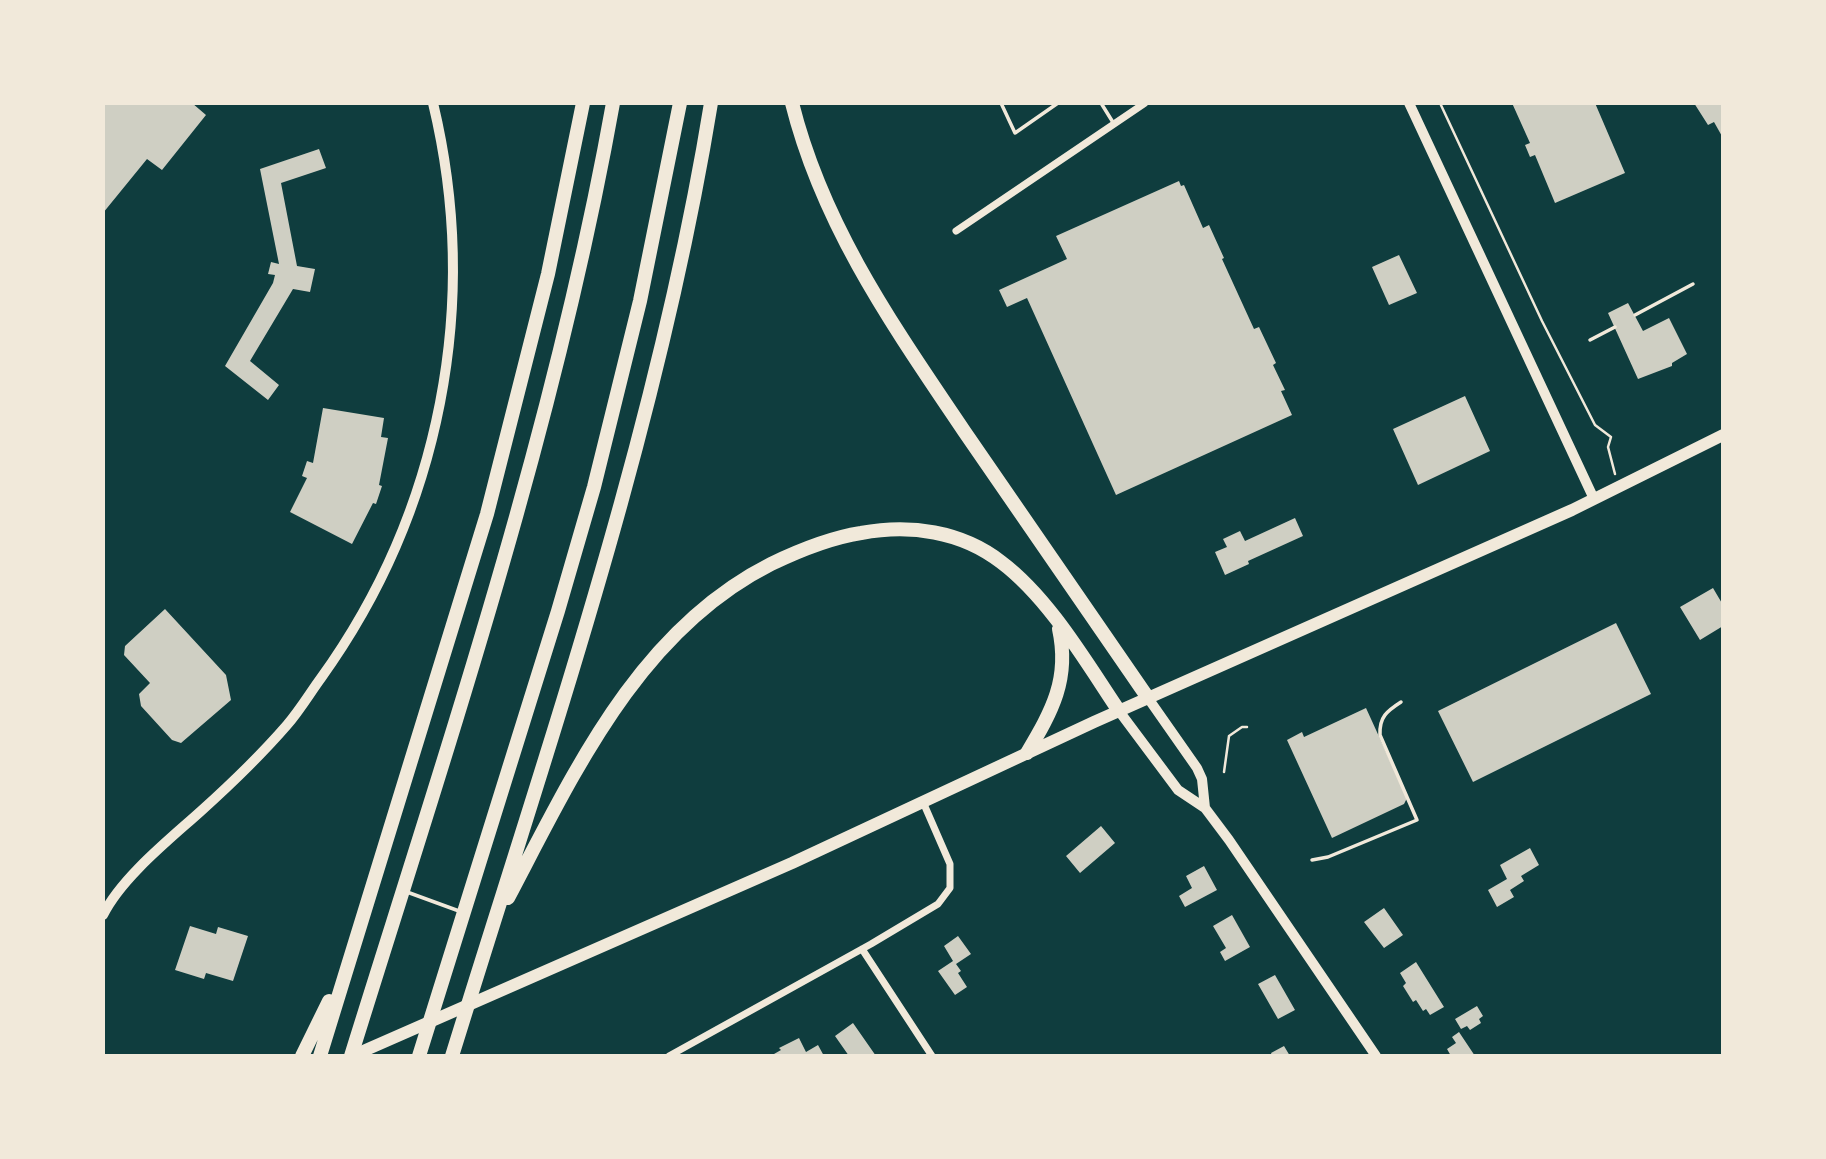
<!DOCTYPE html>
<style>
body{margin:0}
#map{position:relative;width:1826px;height:1159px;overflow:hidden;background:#0f3d3e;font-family:"Times New Roman",serif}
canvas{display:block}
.frame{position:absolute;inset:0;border:105px solid #f1e9da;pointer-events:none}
</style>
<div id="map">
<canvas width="1826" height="1159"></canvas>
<div class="frame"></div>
</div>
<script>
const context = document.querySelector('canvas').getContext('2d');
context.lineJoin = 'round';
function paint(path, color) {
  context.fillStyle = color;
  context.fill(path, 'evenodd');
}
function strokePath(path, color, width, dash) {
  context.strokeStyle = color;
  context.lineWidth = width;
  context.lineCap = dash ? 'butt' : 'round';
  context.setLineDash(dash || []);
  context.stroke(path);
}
paint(new Path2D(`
 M103 103H192L206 115 162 170 147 159 103 213Z
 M1512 103H1595L1625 173 1555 203 1535 155 1530 157 1525 145 1530 143Z
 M1694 103H1723V138L1714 122 1708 125Z
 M319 149 326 168 281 183 297 266 315 269 310 292 293 289 250 361 279 385 268 400 225 366 273 283 275 275 268 274 271 262 279 264 260 169Z
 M1179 181 1181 186 1184 185 1203 228 1209 225 1224 258 1222 259 1254 329 1259 327 1276 363 1273 365 1285 390 1281 391 1292 415 1116 495 1027 298 1007 307 999 290 1067 259 1056 236Z
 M1399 255 1417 293 1389 305 1372 267Z
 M1628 303 1643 331 1669 318 1687 354 1672 363V366L1638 379 1608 313Z
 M1465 396 1490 451 1418 485 1393 429Z
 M323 408 384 418 381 437 388 438 379 485 382 486 376 504 373 503 352 544 290 512 307 478 302 476 307 461 313 463Z
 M1295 518 1303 536 1248 561 1249 564 1225 575 1215 552 1227 547 1223 539 1240 531 1245 541Z
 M1713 588 1723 605V626L1700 640 1680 607Z
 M165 609 226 675 231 700 181 743 172 740 141 706 139 694 150 683 124 655 125 646Z
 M1616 623 1651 694 1473 782 1438 711Z
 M1366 708 1407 798 1404 804 1332 838 1287 740 1302 732 1304 737Z
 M1101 826 1115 843 1080 873 1066 856Z
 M1530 848 1539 865 1521 876 1524 881 1510 890 1514 897 1497 907 1488 890 1507 879 1500 865Z
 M1204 866 1217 890 1185 907 1179 896 1192 888 1186 876Z
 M1384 908 1403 935 1384 948 1364 922Z
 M1232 915 1250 947 1225 961 1220 952 1226 948 1213 926Z
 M190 926 216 934 218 927 248 936 233 981 206 973 204 979 175 970Z
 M958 936 971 954 956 964 961 971 958 973 967 987 955 995 938 971 953 961 944 946Z
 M1416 962 1444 1007 1430 1015 1426 1009 1423 1011 1416 1000 1413 1002 1403 986 1406 983 1400 973Z
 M1275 975 1295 1010 1278 1019 1258 984Z
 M1477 1006 1483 1016 1479 1019 1481 1023 1470 1030 1467 1026 1461 1029 1455 1019Z
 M853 1023 876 1056H849L835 1036Z
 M1459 1032 1475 1056H1451L1447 1049 1456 1043 1452 1037Z
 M799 1038 806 1052 818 1045 824 1056H775L774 1054 781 1050 779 1048Z
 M1284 1046 1290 1056H1272L1271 1053Z`), '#cfcfc3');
strokePath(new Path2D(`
 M1440 103 1542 321 1595 425 1611 437 1608 447 1615 474
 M1224 772 1229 736 1242 727H1247`), '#f1e9da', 2.5);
strokePath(new Path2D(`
 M1001 103 1015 133 1058 103
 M1101 103 1114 124
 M1635 315 1693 284
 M1590 340 1615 327
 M1312 860 1328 857 1417 820 1380 735C1379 717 1387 711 1401 702
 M407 892 459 911`), '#f1e9da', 3.5);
strokePath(new Path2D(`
 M956 231 1145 103
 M862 949 932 1056
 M669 1056 871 944 938 904 950 888V864L923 802`), '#f1e9da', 7);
strokePath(new Path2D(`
 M1409 103 1594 499
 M103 915C122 877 170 839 201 811 231 784 261 755 287 725 300 710 310 693 321 678 441 511 481 303 433 103`), '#f1e9da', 10);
strokePath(new Path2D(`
 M1148 698 1197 768 1202 779 1205 808
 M1119 711 1178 790 1205 808 1229 840 1376 1056`), '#f1e9da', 10);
strokePath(new Path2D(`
 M352 1056 792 863 1094 722 1572 510 1723 435`), '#f1e9da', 12);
strokePath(new Path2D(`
 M792 103C823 227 894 327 964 431 1025 520 1087 609 1148 698
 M1027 753C1052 711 1070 679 1059 629
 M508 898C574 773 638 631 771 564 800 550 829 538 861 533 910 524 961 531 1001 562 1049 598 1086 662 1119 711
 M302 1056 329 1001
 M320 1056 487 514 548 274 583 103
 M351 1056C449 741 555 428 613 103
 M419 1056 558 611 594 487 640 301 680 103
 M452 1056C549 742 658 429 711 103`), '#f1e9da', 14);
</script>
